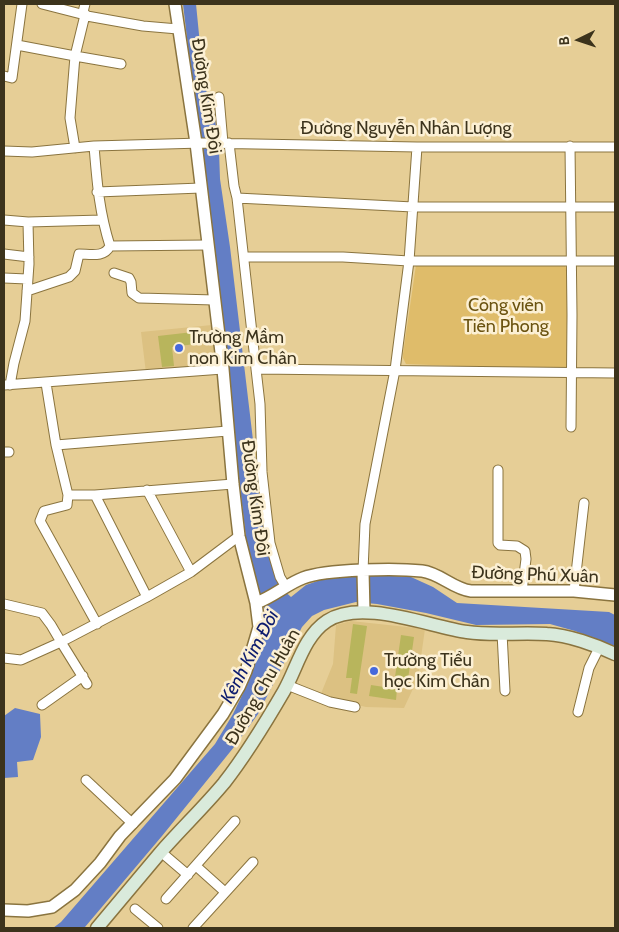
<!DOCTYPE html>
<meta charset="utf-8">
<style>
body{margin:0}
#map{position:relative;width:619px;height:932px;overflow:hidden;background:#e6ce96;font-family:Cabin,sans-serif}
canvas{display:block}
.frame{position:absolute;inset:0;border:5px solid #3c331c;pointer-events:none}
.north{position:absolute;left:554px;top:15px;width:50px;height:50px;-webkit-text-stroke:4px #fcf0d4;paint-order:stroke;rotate:266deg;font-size:14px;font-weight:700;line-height:20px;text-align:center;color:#3c331c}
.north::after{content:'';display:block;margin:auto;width:18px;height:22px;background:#3c331c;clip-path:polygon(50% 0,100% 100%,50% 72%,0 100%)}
</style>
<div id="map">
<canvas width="619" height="932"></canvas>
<div class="frame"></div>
<div class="north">B</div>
</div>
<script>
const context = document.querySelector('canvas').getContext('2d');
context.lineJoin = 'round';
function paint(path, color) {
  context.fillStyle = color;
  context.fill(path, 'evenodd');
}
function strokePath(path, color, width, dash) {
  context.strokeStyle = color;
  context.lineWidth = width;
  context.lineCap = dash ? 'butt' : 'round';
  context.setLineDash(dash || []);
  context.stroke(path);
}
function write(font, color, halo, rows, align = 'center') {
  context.font = font + ' Cabin,sans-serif';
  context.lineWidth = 5;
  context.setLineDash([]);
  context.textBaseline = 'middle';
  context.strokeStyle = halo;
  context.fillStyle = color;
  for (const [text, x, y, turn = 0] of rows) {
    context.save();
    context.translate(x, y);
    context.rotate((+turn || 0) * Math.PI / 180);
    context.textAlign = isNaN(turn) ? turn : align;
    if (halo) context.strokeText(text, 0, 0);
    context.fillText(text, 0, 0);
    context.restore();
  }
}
paint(new Path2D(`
 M212 325 217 365 146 373 141 332Z
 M351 621 425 629 418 678 404 708 366 707 320 696 333 664 336 625Z`), '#dcc182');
paint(new Path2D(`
 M416 265H562L565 266 568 273 566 367 559 370 406 364 403 358V354Z`), '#dfbc6a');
paint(new Path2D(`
 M183 4H196L204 85 214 111 219 150 220 179 230 247 263 524 272 567 279 586 291 597 306 585 329 577 375 575 411 577 433 587 457 603 609 612 615 615V646L575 631 550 624 476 625 426 613 377 604 356 602 324 610 312 616 302 627 258 714 234 747 162 836 85 927 53 928 61 922 215 744 233 714 246 687 262 639 265 610 257 592 246 538Z
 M15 708 40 714 41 737 33 760 17 762 18 777 4 778V716Z`), '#637ec5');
paint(new Path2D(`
 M202 331 203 343 172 347 174 366 162 367 158 336Z
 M353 624 367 626 357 694 350 693 352 678H346Z
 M401 635 414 637 407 686 394 684Z
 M371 685 397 689 396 700 369 696Z`), '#b8b55c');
const minor = new Path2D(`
 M42 4 85 15 75 56 121 64
 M85 4 83 12 87 16 143 26 178 29
 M17 45 75 56 70 118 75 148
 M4 76 12 78 22 4
 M219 97 223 143
 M229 143 234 186 237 198 256 369 260 404 262 472 270 543 280 577 286 587
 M570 146 572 315 571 427
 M4 151 32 152 94 146
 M97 192 201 188
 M237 198 413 207H615
 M4 220 28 222 102 220
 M207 245 110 246C99 211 97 182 94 146L202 143 417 147H615
 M4 254 29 257
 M244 257H343L409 261H615
 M114 273 129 278 131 282 132 293 139 298 215 300
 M4 278 27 279
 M27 291 69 277 75 271 79 254C90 254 104 258 110 246
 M256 369 615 373
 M46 383 56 445 68 495 67 505 44 511 40 521 97 624
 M4 385 223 369
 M10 385 14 363 25 321 29 264 28 222
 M56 445 228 431
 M4 452H9
 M498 470V543L500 545 517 546 525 551 526 559 522 591
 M147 490 191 572
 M68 495H95L233 484
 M95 495 147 597
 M363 571 365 524 395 370 409 261 417 147
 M574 591 584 503
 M4 604 42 613 51 625 61 642 21 660 4 658
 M502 633 505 691
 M87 684 61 642 147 597 191 572 239 536
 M287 685 330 702 355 707
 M42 705 83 676
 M578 712 589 668 599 648
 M86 780 133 824
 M161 852 188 875
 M196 866 225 892
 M166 899 235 821
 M135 909 158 928
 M193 928 253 862`);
const tertiary = new Path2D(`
 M363 571 364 612
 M256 603C273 597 287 584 303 578 326 569 397 568 422 571 440 573 453 589 471 591H574L615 595
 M4 910 28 911 52 907 75 890 100 863 120 836 175 779 223 714 239 687 246 671 259 627 256 603 239 536 233 484 223 369 196 143 175 4`);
const secondary = new Path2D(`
 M97 928C118 903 139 878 160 853 181 829 204 807 224 783 246 755 266 722 284 691 297 668 304 636 327 621 362 598 430 627 467 632 493 636 520 632 547 634 568 635 596 645 615 654`);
strokePath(minor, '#8a743f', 11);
strokePath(tertiary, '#8a743f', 14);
strokePath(secondary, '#8a743f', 15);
strokePath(minor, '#fff', 9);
strokePath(tertiary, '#fff', 11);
strokePath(secondary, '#d9eadb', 12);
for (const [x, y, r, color] of [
 [179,348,5,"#4569dc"],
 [374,671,5,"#4569dc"]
]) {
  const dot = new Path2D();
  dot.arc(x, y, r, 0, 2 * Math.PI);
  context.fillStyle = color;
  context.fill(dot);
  strokePath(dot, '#fcf0d4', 2);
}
write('18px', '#3c331c', '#fcf0d4', [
 ["Đường Kim Đôi",206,96,81],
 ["Đường Nguyễn Nhân Lượng",406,129],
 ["Đường Kim Đôi",255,498,82],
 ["Đường Phú Xuân",535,575,2],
 ["Đường Chu Huân",263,687,-60]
]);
write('18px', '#6b5310', '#fcf0d4', [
 ["Công viên",506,306],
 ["Tiên Phong",506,327]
]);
write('18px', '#3c331c', '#fcf0d4', [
 ["Trường Mầm",189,338],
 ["non Kim Chân",189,359],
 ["Trường Tiểu",384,661],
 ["học Kim Chân",384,682]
], 'left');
write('italic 19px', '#0c1b6e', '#fcf0d4', [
 ["Kênh Kim Đôi",250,657,-62]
]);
</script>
